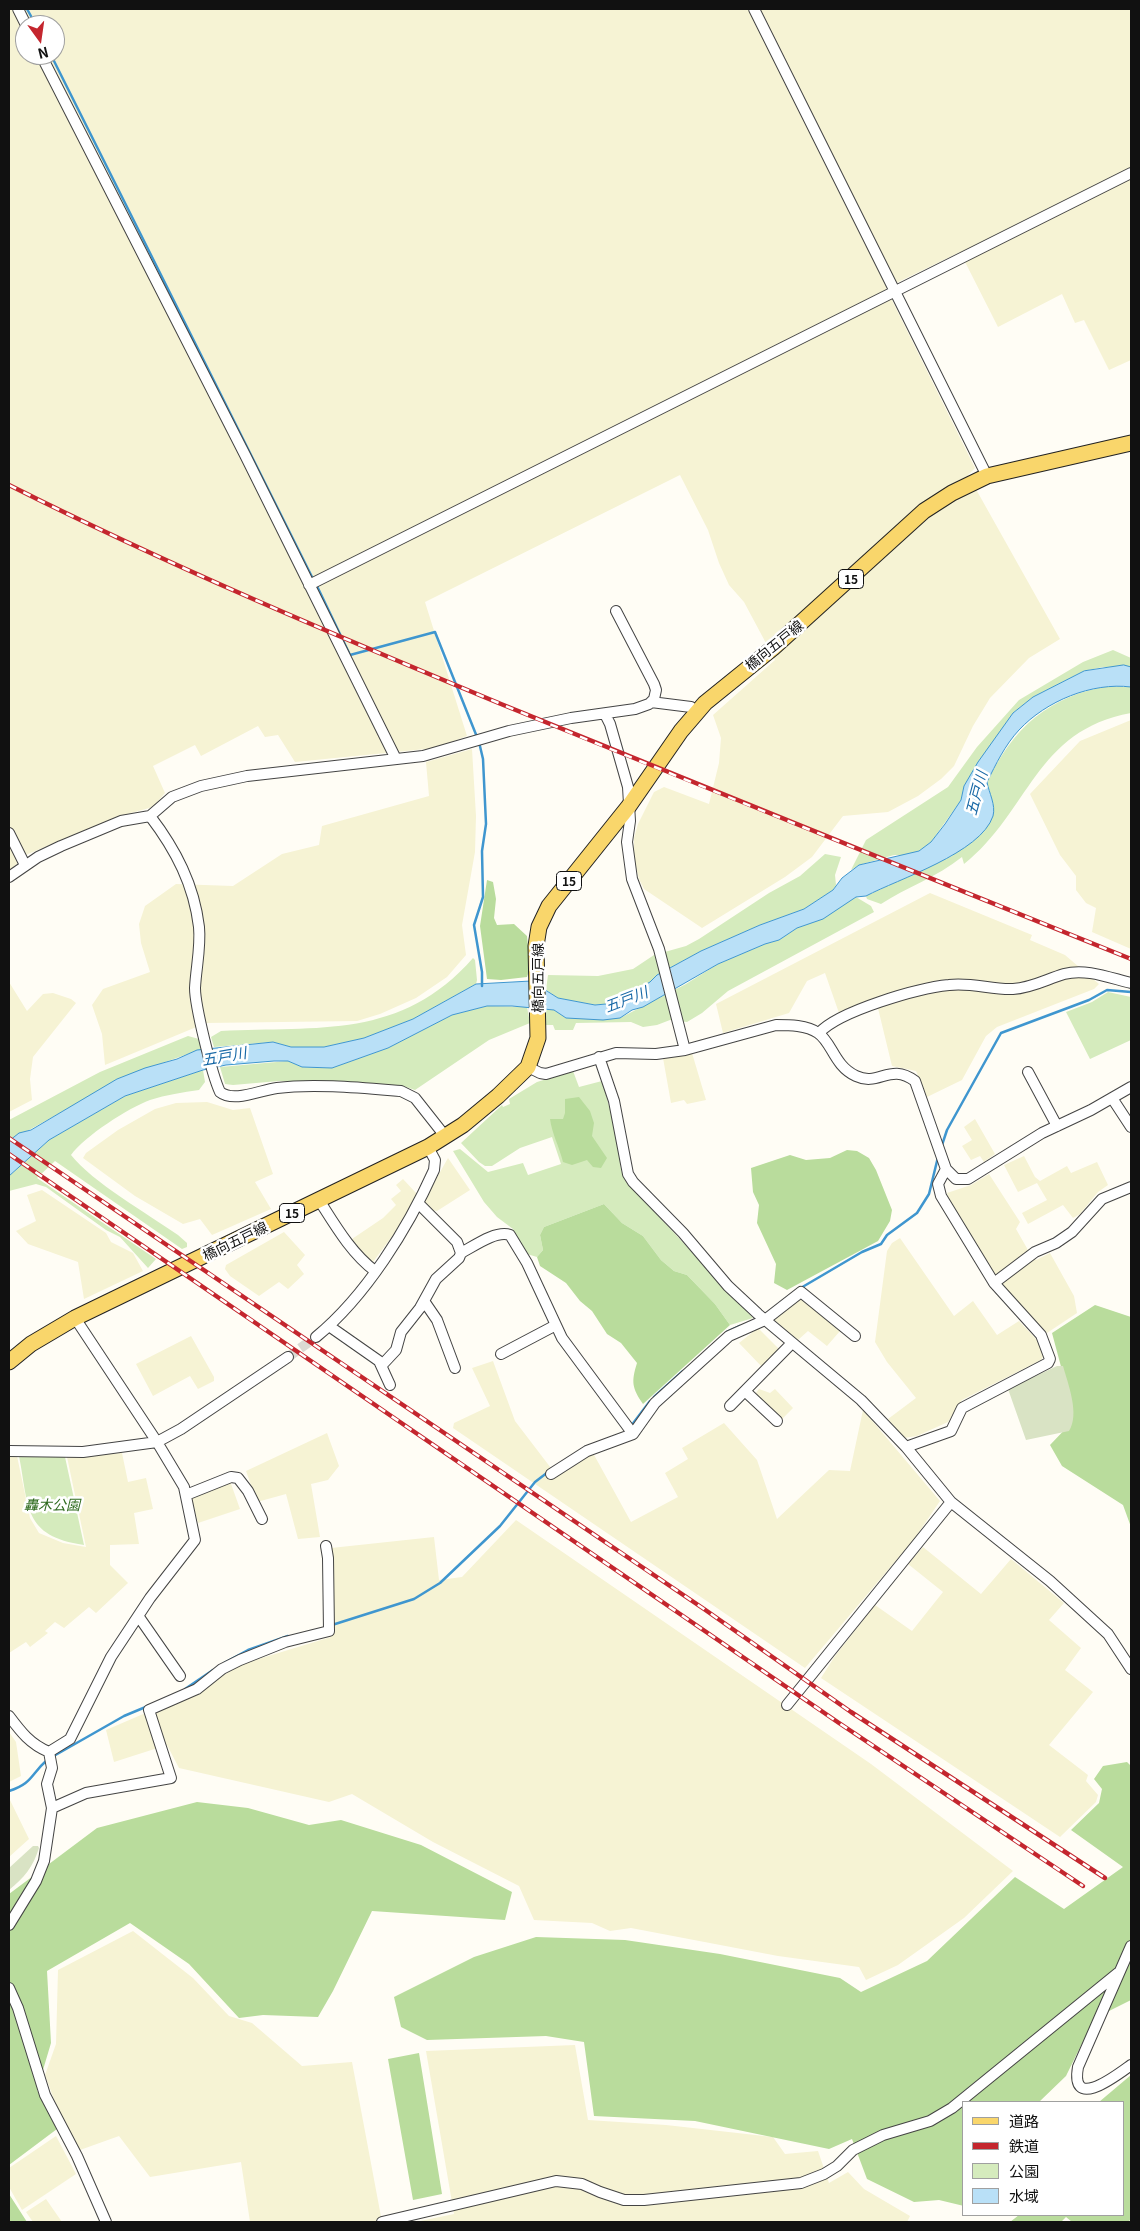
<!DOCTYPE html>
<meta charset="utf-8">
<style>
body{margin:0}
#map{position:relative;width:1140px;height:2231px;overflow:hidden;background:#fffdf5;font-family:Georgia,"Noto Sans JP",serif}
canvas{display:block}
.frame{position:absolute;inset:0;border:10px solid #111;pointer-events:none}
.legend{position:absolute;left:962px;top:2101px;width:162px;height:115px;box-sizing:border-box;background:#fff;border:1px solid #a0a0a0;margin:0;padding:6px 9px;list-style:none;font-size:15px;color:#111}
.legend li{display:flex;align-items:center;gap:10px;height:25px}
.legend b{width:25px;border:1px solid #a0a0a0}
.north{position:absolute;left:15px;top:15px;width:50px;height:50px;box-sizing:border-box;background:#fff;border:1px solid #a0a0a0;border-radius:50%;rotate:166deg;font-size:14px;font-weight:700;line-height:20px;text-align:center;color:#111}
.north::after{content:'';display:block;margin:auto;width:18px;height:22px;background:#c4262e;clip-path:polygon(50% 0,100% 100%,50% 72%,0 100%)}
</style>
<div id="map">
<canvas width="1140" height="2231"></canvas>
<div class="frame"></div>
<ul class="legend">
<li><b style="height:6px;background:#f9d66b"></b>道路</li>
<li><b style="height:6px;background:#c4262e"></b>鉄道</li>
<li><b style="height:14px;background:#d5ebbd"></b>公園</li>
<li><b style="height:14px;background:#b9e0f7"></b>水域</li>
</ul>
<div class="north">N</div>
</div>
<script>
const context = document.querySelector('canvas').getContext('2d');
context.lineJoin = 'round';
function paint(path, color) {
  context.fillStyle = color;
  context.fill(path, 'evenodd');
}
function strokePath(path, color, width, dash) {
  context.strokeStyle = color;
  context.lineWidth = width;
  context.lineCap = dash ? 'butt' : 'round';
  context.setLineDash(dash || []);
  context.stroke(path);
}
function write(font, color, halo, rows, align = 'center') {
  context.font = font + ' Georgia,"Noto Sans JP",serif';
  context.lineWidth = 5;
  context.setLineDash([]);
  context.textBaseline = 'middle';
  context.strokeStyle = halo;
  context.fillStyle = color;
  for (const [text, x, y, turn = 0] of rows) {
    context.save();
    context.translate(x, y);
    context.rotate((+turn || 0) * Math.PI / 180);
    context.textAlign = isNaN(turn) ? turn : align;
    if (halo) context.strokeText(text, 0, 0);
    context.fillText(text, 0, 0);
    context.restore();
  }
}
paint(new Path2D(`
 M9 9H1131V360L1109 370 1084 320 1075 323 1062 294 998 327 960 252 886 288 975 468 968 475 1060 639 1029 658 990 698 973 726 954 766 941 779 918 796 888 812 843 816 812 857 785 877 702 928 644 889 639 879 634 859V838L638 824 654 792 664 787 709 804 719 763 721 738 713 715 775 660 744 602 729 585 719 563 708 530 680 475 425 602 467 736 436 748 295 762 278 735 265 737 258 726 201 756 195 745 153 766 165 793 153 807 120 816 28 854 9 871ZM25 25H55V55H25Z
 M1131 720V949L1092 932 1096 908 1086 903 1076 890V876L1060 855 1030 794 1080 741Z
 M472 749 476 816 475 852 462 925 466 955 447 977 416 998 380 1014 357 1021 206 1023 105 1065 102 1034 92 1005 103 989 150 972 141 943 139 924 145 906 176 884 233 886 282 854 319 845 322 826 429 796 426 762Z
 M930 893 1032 935 1030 940 1065 955 1099 984 1094 989 997 1027 986 1036 962 1080 927 1097 916 1071 892 1066 876 1000 839 1013 825 973 807 981 789 1013 723 1033 716 1004Z
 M9 982 27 1011 43 994 53 993 71 999 76 1003 33 1057 30 1079 32 1100 9 1112Z
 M692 1053 706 1100 687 1104 684 1100 671 1103 663 1058Z
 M207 1102 233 1110 250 1108 273 1174 255 1182 271 1209 212 1235 200 1219 183 1224 135 1196 83 1158 86 1153 118 1130 155 1109 176 1103Z
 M975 1119 995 1154 984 1162 980 1156 971 1160 962 1146 972 1140 964 1127Z
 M1024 1156 1035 1177 1040 1181 1067 1166 1071 1173 1097 1162 1108 1185 1098 1192 1080 1214 1073 1218 1063 1205 1028 1224 1022 1213 1047 1200 1037 1183 1018 1192 1004 1165Z
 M448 1158 470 1190 437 1211 430 1210 423 1202Z
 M989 1174 1020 1222 1016 1229 1028 1250 1036 1260 1050 1253 1074 1296 1077 1313 1047 1333 1004 1289 949 1199 947 1193 971 1185Z
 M403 1179 417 1194 402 1223 373 1262H370L352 1239 383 1218 396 1205 391 1199 401 1191 396 1185Z
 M42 1190 106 1233 111 1242 133 1253 143 1271 84 1299 78 1262 28 1244 16 1231 36 1221 27 1195Z
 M284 1232 305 1255 297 1265 304 1274 288 1289 279 1282 259 1296 230 1276 225 1269 226 1265Z
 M900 1238 954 1316 973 1301 997 1335 1019 1321 1038 1341 1045 1354 1041 1360 962 1400 948 1422 917 1436 904 1438 888 1419 916 1398 887 1362 875 1342 887 1251 892 1243Z
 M802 1299 840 1331 827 1346 808 1331 798 1340 773 1319 797 1300Z
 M758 1328 780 1350 763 1368 739 1343Z
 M191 1336 214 1377V1381L198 1389 190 1376 153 1396 136 1364Z
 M493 1361 515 1421 557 1476 593 1453 631 1522 678 1497 665 1473 688 1459 682 1448 724 1423 757 1460 777 1519 829 1470 850 1471 863 1410 940 1501 915 1538 805 1668 453 1428 454 1423 490 1406 472 1368Z
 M759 1389 770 1393 775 1389 793 1408 781 1420 755 1394Z
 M327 1433 339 1466 328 1480 311 1484 320 1537 298 1539 286 1494 257 1502 246 1471Z
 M122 1453 128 1482 146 1478 153 1509 134 1513 139 1544 110 1545V1565L128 1583 96 1613 89 1607 64 1628 55 1622 45 1631 48 1633 30 1647 26 1642 9 1653V1456H17L30 1518 39 1533 63 1543 86 1547 67 1457Z
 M230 1481 240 1509 198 1523 191 1497Z
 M516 1520 871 1764 1013 1871 964 1918 898 1965 866 1980 859 1967 778 1956 631 1928 610 1931 592 1923 534 1920 519 1886 433 1842 352 1794 329 1802 179 1768 167 1745 114 1762 106 1730 199 1690 242 1664 331 1637 334 1614 331 1548 434 1537 439 1580 462 1577Z
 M923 1547 981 1594 1011 1559 1064 1603 1049 1620 1081 1648 1065 1670 1093 1692 1049 1745 1088 1775 1086 1781 1098 1795 1096 1802 1060 1837 821 1678 835 1656 875 1605 912 1631 943 1592 908 1564Z
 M9 1732 16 1742 21 1776 9 1782Z
 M9 1798 29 1839 9 1857Z
 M133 1931 193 1978 229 2016 252 2023 302 2066 352 2062 382 2222H250L241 2162 150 2177 119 2136 80 2150 59 2113 45 2075 56 2044 58 1970Z
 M575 2045 588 2120 666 2125 773 2137 785 2154 818 2151 829 2183 848 2172 864 2189 910 2216 907 2222H415L454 2214 426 2051Z
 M56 2136 76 2174 22 2210 9 2187V2168Z
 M46 2199 62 2222H33L26 2212Z`), '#f6f3d4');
paint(new Path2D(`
 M1113 650 1131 658V667H1103L1084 671 1033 697 1013 713 964 786 961 800 931 842 919 851 908 855H894L859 865 851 870 866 840 948 787 977 747 1019 700 1083 662Z
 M1110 686 1131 687V713C1035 730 1029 813 964 864L962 857C937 877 907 887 881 904L867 899 866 896 952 856 993 803 987 783C1012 728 1050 695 1110 686Z
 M825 854 841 857 835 875 836 885 833 890 804 909 760 925 701 951 657 975 650 982 623 998 606 1004 595 1005 558 998 546 990 548 975 598 976 633 969 654 955 686 946 699 939 769 893 800 876Z
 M856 897 871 906 874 912 728 991 702 1013 687 1022 670 1020 657 1025 643 1027 631 1022 576 1023 573 1030H555L553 1025H546L545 1009 554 1010 566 1018H620L686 984 718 964 765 944 779 940 797 928 822 919Z
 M473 958 475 960 477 980 476 984 413 1019 364 1038 324 1047H291L273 1042 214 1047 211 1037 221 1031C319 1026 401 1040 473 958Z
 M1108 992 1131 997V1040L1090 1059 1066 1012 1092 1002Z
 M487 1006 527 1007 530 1023 489 1040 415 1090 403 1086 279 1081 233 1085 225 1084 220 1067 288 1061 302 1067 332 1068 388 1048 452 1015Z
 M188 1036 199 1039 202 1049 117 1079 107 1087 9 1141V1120L100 1072Z
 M203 1070 205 1082 199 1090C183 1092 166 1095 150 1100 128 1108 85 1136 71 1155 92 1182 148 1214 178 1235L187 1243V1247L182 1249 55 1161 37 1178 156 1259 148 1268 120 1237 106 1230 46 1187 36 1184 9 1191V1176L49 1140 125 1096Z
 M573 1071 579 1087 602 1081 617 1135 621 1170 625 1180 753 1318 730 1325 715 1304 687 1275 674 1271 661 1260 643 1236 622 1223 604 1204 544 1227 540 1235 543 1250 537 1257 527 1254 513 1229 497 1217 484 1202 453 1151 460 1149 488 1172 523 1163 528 1175 561 1164 552 1137 520 1148 492 1166H485L479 1162 461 1143 502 1105 503 1107 510 1104 509 1099 537 1082Z
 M19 1456 65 1457 84 1545C23 1536 29 1507 19 1456Z`), '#d5ebbd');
paint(new Path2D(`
 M487 880 493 882 496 899 494 918 497 925 514 924 527 936 530 968 527 977 501 980 487 979 480 926Z
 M579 1097 590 1111 594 1123 592 1136 607 1158 601 1168 593 1167 587 1160 572 1165 563 1162C559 1146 552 1134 550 1119H563L565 1113V1099Z
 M847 1150 857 1151 869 1158 876 1170 892 1210 890 1221 878 1241 787 1290 774 1283 776 1264 757 1223 759 1205 753 1192 751 1168 790 1155 806 1160 830 1158Z
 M604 1204 622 1223 643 1236 661 1260 674 1271 687 1275 715 1304 730 1325 643 1404C632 1388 631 1382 637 1363L621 1343 607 1334 592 1311 580 1301 566 1283 540 1266 537 1257 543 1250 540 1235 544 1227Z
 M1095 1305 1131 1317V1527L1123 1505 1062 1466 1050 1445 1071 1423 1067 1389 1052 1333Z
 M1127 1762 1131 1766V2000L1105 2013 1089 2029 1066 2076 1039 2102H964V2206L939 2200 914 2202 867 2179 852 2139 829 2149 695 2121 594 2116 584 2042 546 2036 427 2040 401 2027 394 1997 474 1957 536 1937 625 1940 720 1954 840 1978 861 1992 927 1961 1015 1877 1064 1909 1123 1867 1071 1830 1099 1803 1102 1789 1094 1779 1103 1766Z
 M197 1802 248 1808 309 1825 341 1820 421 1845 512 1892 505 1920 372 1911 333 1991 318 2017 263 2015 239 2018 189 1964 130 1923 47 1971 51 2043 37 2090 57 2129 9 2165V1894L97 1828Z
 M419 2053 442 2194 413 2200 388 2059Z
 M1131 2075V2219L1128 2222H1072L1066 2217 1061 2222H1010L1019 2215H1124V2102H1099Z
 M9 2194 27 2222H9Z`), '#b9dc9c');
paint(new Path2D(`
 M1057 1366H1063C1068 1384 1080 1414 1069 1431L1026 1440 1008 1389Z
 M33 1846H38L39 1848C33 1867 24 1878 9 1890V1868Z`), '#d9e3c4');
const water = new Path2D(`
 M1124 665 1131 667V687C1092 682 1046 701 1019 730 1005 745 996 764 987 782 989 793 996 805 993 816 981 853 898 879 866 896L856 897 823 919 797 928 779 940 765 944 718 964 643 1007 632 1010 620 1018 603 1020 566 1018 554 1010 512 1006H487L452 1015 388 1048 332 1068 302 1067 288 1061H274L226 1065 203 1070 125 1096 49 1140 9 1176V1141L19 1133 31 1130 117 1079 145 1068 177 1059 197 1050 273 1042 291 1047H324L364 1038 413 1019 476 984 531 981 558 998 595 1005 606 1004 623 998 650 982 657 975 701 951 760 925 804 909 833 890 842 878 859 865 919 851 931 842 945 824 961 800 964 786 978 762 1013 713 1033 697 1084 671Z`);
paint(water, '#b9e0f7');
strokePath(water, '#3f96cf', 1);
strokePath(new Path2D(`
 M27 9 36 25
 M51 55 313 579
 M316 584 350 655 435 632 477 737
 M479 742 483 759 486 824 482 851 483 897 474 925 482 972V986
 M942 1145 947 1130 1001 1033 1089 1000 1107 990 1131 992
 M799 1289 862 1252 881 1244 887 1235 917 1213 929 1194 938 1157
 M727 1332 740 1326
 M654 1397 683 1371
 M631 1426 650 1401
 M332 1625 414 1599 440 1583 500 1526 535 1482 548 1472
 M224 1663 248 1650 288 1636
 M185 1689 213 1670
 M52 1757 124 1716 148 1706
 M9 1791C33 1783 30 1775 47 1760`), '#3f96cf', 2.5);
strokePath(new Path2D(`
 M288 1357 316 1337`), '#dbdad3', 10, [10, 5]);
const minor = new Path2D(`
 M18 9 26 25
 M754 9 987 476
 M41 55 245 455 396 759
 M309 585 1131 173
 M651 702 691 707 696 712
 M605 714 610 724 628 787 630 821 627 842 632 879 659 949 685 1050
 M150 816C176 850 194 885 199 927 201 947 196 968 195 988 195 1006 212 1075 220 1092 234 1103 260 1090 277 1088 313 1083 364 1088 401 1091L415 1098 445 1136
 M9 833 25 865
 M9 877 38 857 61 846 121 821 150 816 172 797 201 786 247 776 423 756 509 731 571 718 635 709 649 704 654 699 656 690 654 684 616 611
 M819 1033C839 1011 918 988 949 985 971 982 992 990 1013 989 1032 988 1047 979 1064 974 1086 968 1110 978 1131 983
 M599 1057 614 1101 628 1174 633 1182 683 1233 728 1286 758 1314 861 1400 906 1447 951 1502 1050 1581 1108 1634 1131 1669
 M528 1067 540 1073 546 1074 616 1053 656 1054 685 1050 776 1025C789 1025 807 1025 818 1033 832 1042 834 1066 856 1076 879 1087 890 1062 915 1081L946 1169 956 1179H968L1042 1133 1091 1110 1131 1087
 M1028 1072 1057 1126
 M1112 1098 1131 1127
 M319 1200C335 1225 351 1253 375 1271
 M461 1253C474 1246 496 1230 510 1235L527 1263 562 1338 633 1434
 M994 1283 1035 1252 1056 1243 1072 1232 1102 1199 1131 1187
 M424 1301 437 1320 455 1368
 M329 1326 379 1361 390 1385
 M316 1337C366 1296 408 1228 434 1170L435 1160 428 1147
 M501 1354 556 1325
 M382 1365 396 1350 401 1332 420 1308 436 1279 459 1258 461 1253 457 1242 418 1203
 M746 1392 777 1421
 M730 1406 792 1343
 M906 1447 951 1431 962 1408 1048 1363 1050 1359 1041 1335 994 1283 941 1196 938 1184 946 1169
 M9 1451 83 1452 157 1442 181 1429 288 1357
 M551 1474 587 1451 633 1434 655 1403 729 1336 765 1320 801 1292 855 1336
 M186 1495 231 1477 238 1478 248 1491 262 1519
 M139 1617 180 1676
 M787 1705 951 1502
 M9 1716C21 1732 30 1744 49 1752
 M49 1752 70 1739 111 1657 150 1598 195 1540 184 1487 157 1442 75 1318
 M52 1808 86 1793 171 1778 149 1710 197 1689 222 1669 240 1660 285 1642 329 1631 328 1558 326 1546
 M9 1925 36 1881 44 1861 52 1808 47 1784 52 1768 49 1752
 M1131 1946 1078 2067C1070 2112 1117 2075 1131 2065
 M9 1988 18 2008 45 2095 77 2156 106 2222
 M382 2222 556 2181 582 2184 600 2192 624 2200H644L801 2183 824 2174 837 2166 853 2150 883 2135 930 2121 952 2108 1118 1973`);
const primary = new Path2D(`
 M9 1362 31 1344 75 1318 428 1147 463 1125 498 1096 528 1067 538 1038 536 946 539 927 549 906 629 806 681 731 705 703 773 648 924 511 952 493 987 476 1131 443`);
strokePath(minor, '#444', 12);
strokePath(primary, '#222', 17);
strokePath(minor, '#fff', 10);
strokePath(primary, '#f9d66b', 15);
const rail = new Path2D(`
 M9 485C170 566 335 635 501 704 711 791 921 874 1131 959
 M9 1138 704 1609 851 1712 1105 1878
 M9 1154 839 1723 1083 1886`);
strokePath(rail, '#c4262e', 4.5);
strokePath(rail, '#fff', 2.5, [8]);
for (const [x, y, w] of [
 [851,579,25],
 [569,881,25],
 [292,1213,25]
]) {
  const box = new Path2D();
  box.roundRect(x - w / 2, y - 9.5, w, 19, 4);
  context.fillStyle = '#fff';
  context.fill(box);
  strokePath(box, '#111', 1);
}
write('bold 12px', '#111', null, [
 ["15",851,579],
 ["15",569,881],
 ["15",292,1213]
]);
write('14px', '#111', '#fff', [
 ["橋向五戸線",774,645,-39],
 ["橋向五戸線",538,978,-90],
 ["橋向五戸線",235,1241,-26]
]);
write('italic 14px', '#2f6b1f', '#fff', [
 ["轟木公園",52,1505]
]);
write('italic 15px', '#1768a6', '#fff', [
 ["五戸川",976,793,-75],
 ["五戸川",626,999,-21],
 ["五戸川",224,1056,-10]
]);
</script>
